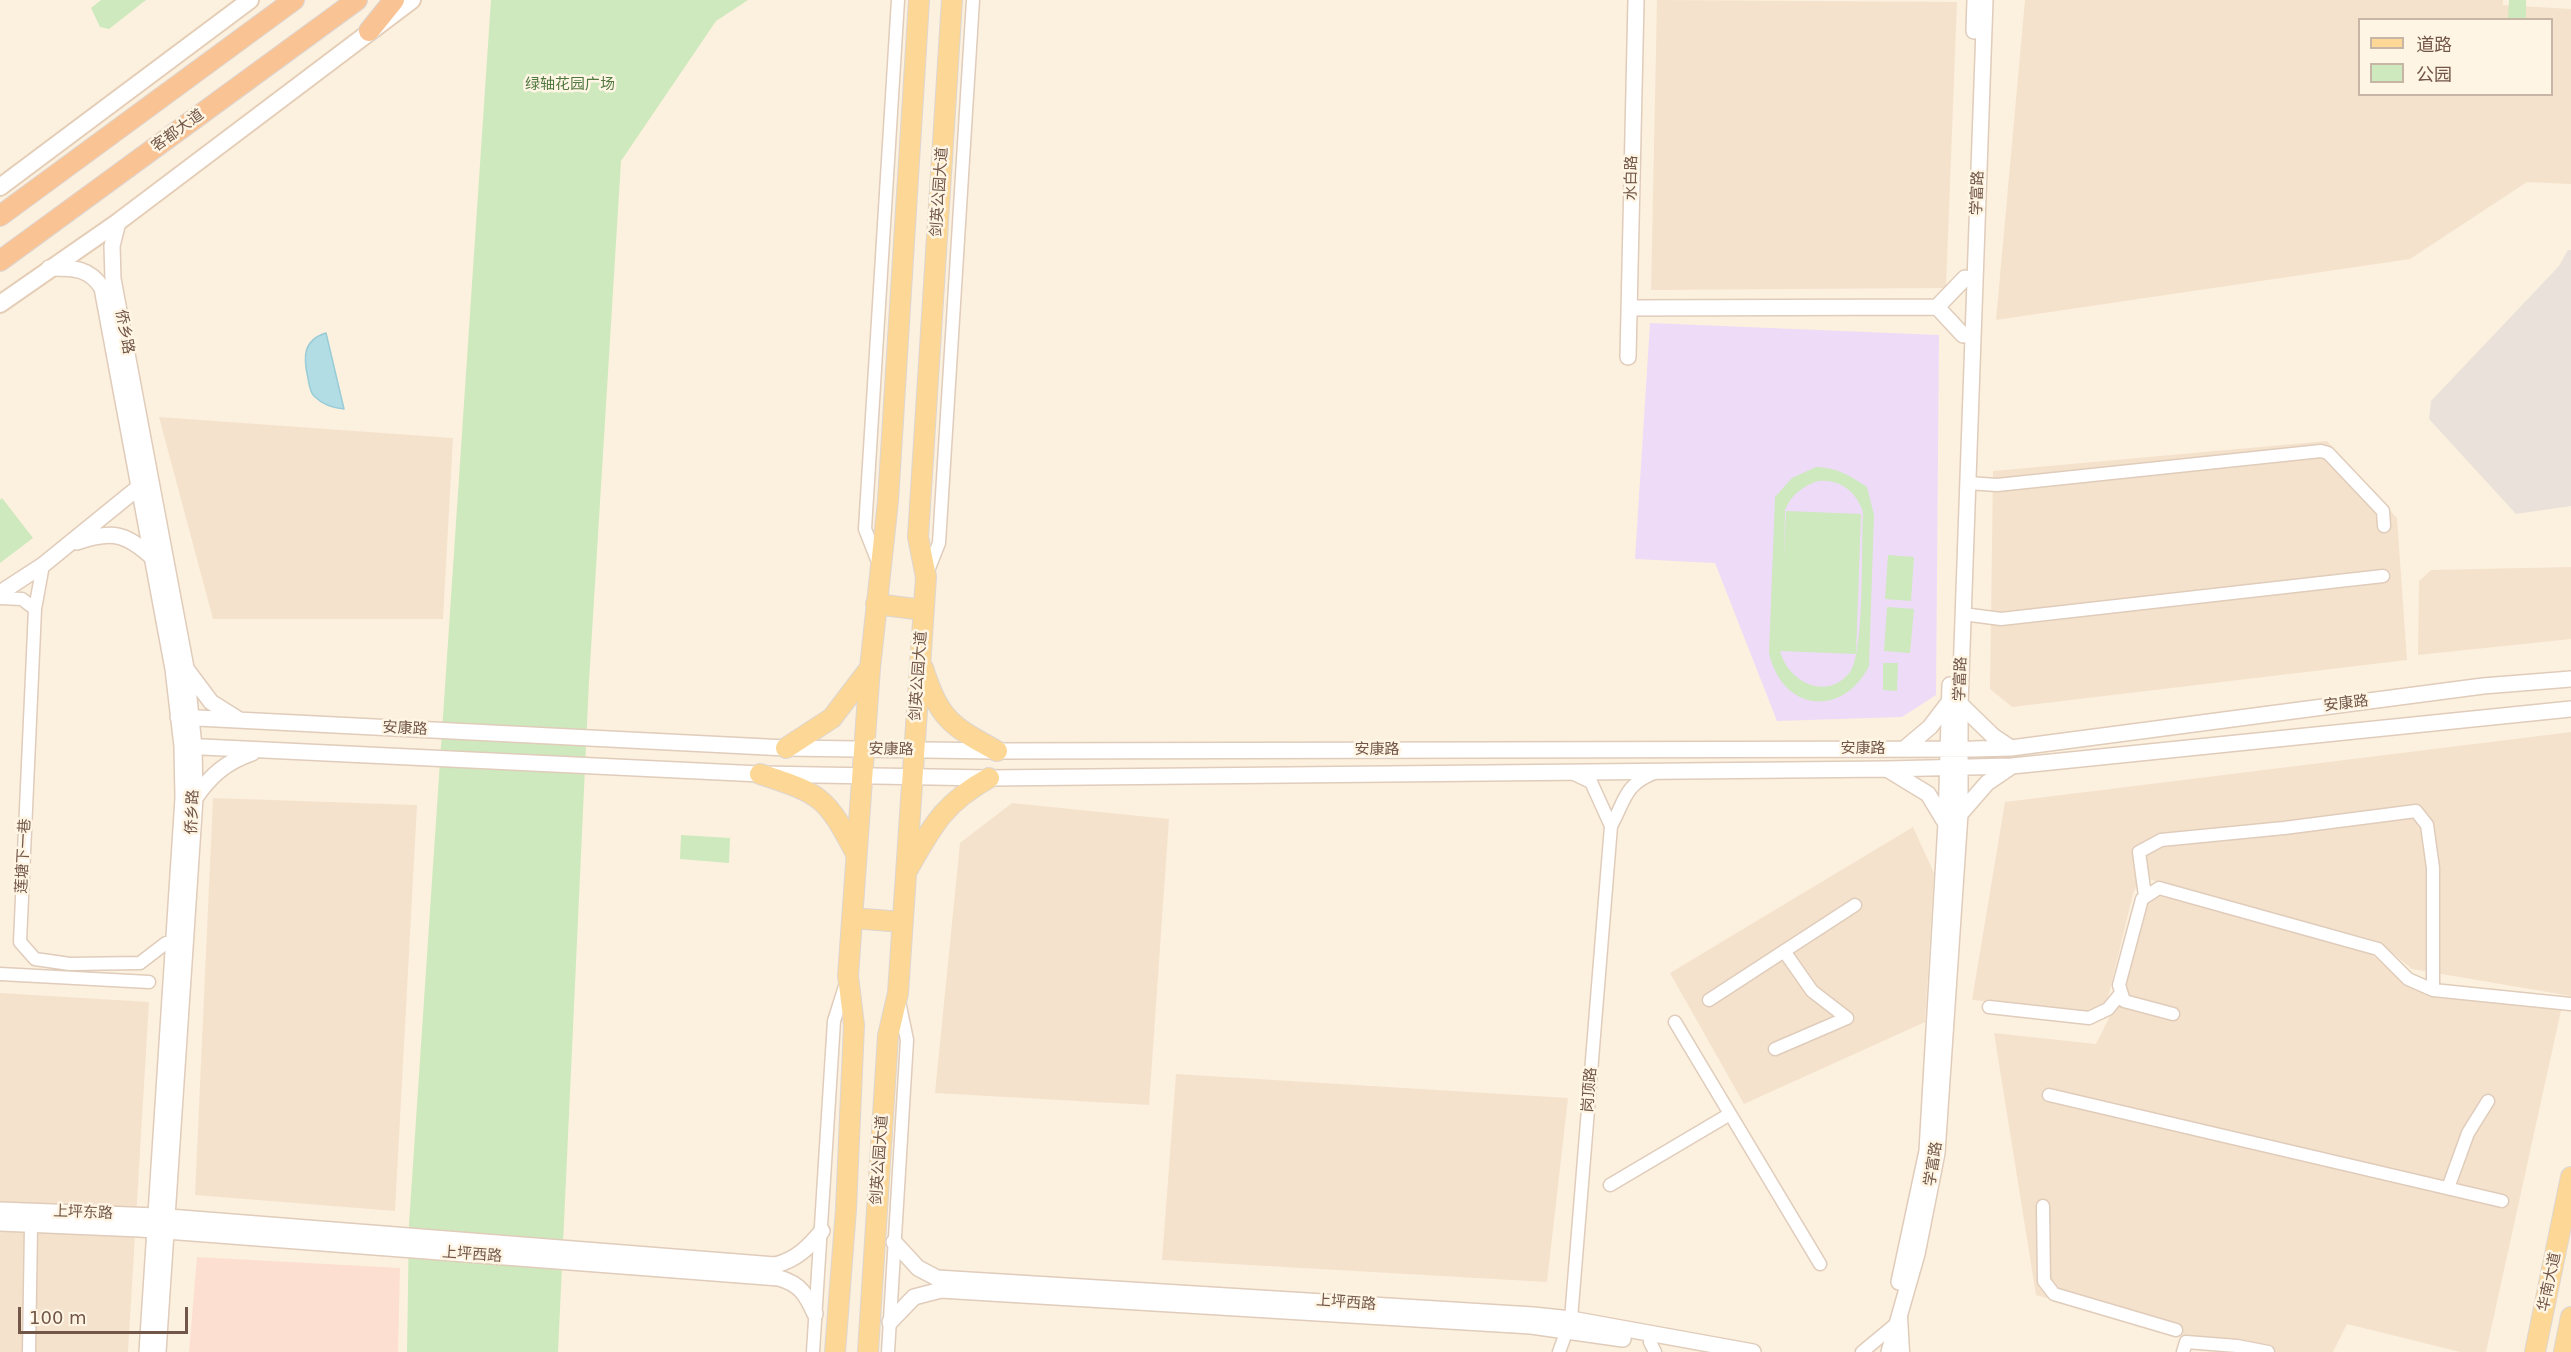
<!DOCTYPE html>
<meta charset="utf-8">
<style>
body{margin:0}
#map{position:relative;width:2571px;height:1352px;overflow:hidden;background:#fcf1de;font-family:"DejaVu Sans","Noto Sans SC",sans-serif}
canvas{display:block}
.legend{position:absolute;left:2358px;top:18px;width:195px;height:78px;box-sizing:border-box;background:#fff5e4;border:2px solid #c7b5a5;margin:0;padding:8px 10px;list-style:none;font-size:18px;color:#725647}
.legend li{display:flex;align-items:center;gap:12px;height:30px}
.legend b{width:30px;border:2px solid #c7b5a5}
.scale{position:absolute;left:18px;top:1307px;width:170px;height:27px;box-sizing:border-box;border:3px solid #725647;border-top:0;padding-left:8px;font-size:18px;line-height:21px;white-space:nowrap;color:#725647;-webkit-text-stroke:4px #fff5e4;paint-order:stroke}
</style>
<div id="map">
<canvas width="2571" height="1352"></canvas>
<ul class="legend">
<li><b style="height:8px;background:#fcd795"></b>道路</li>
<li><b style="height:16px;background:#cee9bd"></b>公园</li>
</ul>
<div class="scale">100 m</div>
</div>
<script>
const context = document.querySelector('canvas').getContext('2d');
context.lineJoin = 'round';
function paint(path, color) {
  context.fillStyle = color;
  context.fill(path, 'evenodd');
}
function strokePath(path, color, width, dash) {
  context.strokeStyle = color;
  context.lineWidth = width;
  context.lineCap = dash ? 'butt' : 'round';
  context.setLineDash(dash || []);
  context.stroke(path);
}
function write(font, color, halo, rows, align = 'center') {
  context.font = font + ' "DejaVu Sans","Noto Sans SC",sans-serif';
  context.lineWidth = 5;
  context.setLineDash([]);
  context.textBaseline = 'middle';
  context.strokeStyle = halo;
  context.fillStyle = color;
  for (const [text, x, y, turn = 0] of rows) {
    context.save();
    context.translate(x, y);
    context.rotate((+turn || 0) * Math.PI / 180);
    context.textAlign = isNaN(turn) ? turn : align;
    if (halo) context.strokeText(text, 0, 0);
    context.fillText(text, 0, 0);
    context.restore();
  }
}
paint(new Path2D(`
 M1657 0 1957 2 1946 288 1651 290Z
 M2025 0H2503V5L2571 9V184L2527 182 2410 259 1996 320ZM2360 20H2552V94H2360Z
 M159 417 453 438 443 619H213Z
 M2327 441 2397 518 2407 660 2012 707 1990 689 1993 471Z
 M2571 567V639L2418 655 2419 581 2431 570Z
 M2571 732V996L2412 969 2378 941 2141 877 2133 894 2107 1002 2094 1012 1972 1000 2005 802Z
 M213 798 417 805 395 1211 195 1195Z
 M1012 803 1169 819 1149 1105 935 1093 960 843Z
 M1913 827 1934 873 1925 1022 1744 1104 1670 973Z
 M2151 894 2231 913 2369 952 2410 987 2562 1006 2486 1352H2460L2347 1324 2333 1352H2240L2036 1295 1994 1033 2096 1044 2125 986Z
 M0 993 149 1002 128 1352H0Z
 M1176 1074 1568 1098 1547 1282 1162 1260Z`), '#f4e2cd');
paint(new Path2D(`
 M197 1257 400 1268 398 1352H189Z`), '#fddfd1');
paint(new Path2D(`
 M2568 250H2571V506L2516 514 2429 419 2431 401 2559 266Z`), '#eae2da');
paint(new Path2D(`
 M1650 323 1939 335 1936 695 1902 717 1777 721 1715 563 1635 559Z`), '#eedbf8');
paint(new Path2D(`
 M101 0H146L109 29 100 27 91 8Z
 M491 0H748L716 21 621 161 589 681 558 1352H407L409 1224Z
 M2509 0H2526V19H2508Z
 M1816 467C1838 468 1849 475 1867 487L1874 515 1869 666C1843 718 1782 712 1769 653L1775 497 1792 478ZM1818 481C1840 479 1856 491 1863 512 1861 543 1865 652 1850 672 1827 702 1788 682 1780 651L1856 654 1861 514 1786 511 1784 561 1785 510C1791 495 1803 486 1818 481Z
 M2 498 33 538 0 563V500Z
 M1888 555 1914 557 1911 601 1885 599Z
 M1887 607 1914 609 1910 653 1884 651Z
 M1883 663H1898L1897 691 1883 690Z
 M681 835 730 838 729 863 680 859Z`), '#cee9bd');
const water = new Path2D(`
 M326 333 344 409C332 408 323 405 314 396 310 392 309 384 308 378 303 357 303 340 326 333Z`);
paint(water, '#b3dde5');
strokePath(water, '#99ccd7', 1.5);
const minor = new Path2D(`
 M1968 483 1997 485 2321 451 2328 453 2383 511 2384 526
 M878 562 865 529 898 0
 M43 565 35 609 20 942 35 959 70 964 140 963 166 943
 M927 573 939 543 973 0
 M0 598 22 599 35 609
 M1963 614 2001 619 2383 576
 M1574 774 1591 782 1611 826
 M2145 896 2139 852 2161 840 2284 828 2416 811 2427 825 2433 868V990
 M1784 951 1812 991 1847 1018
 M0 974 149 982
 M1709 1000 1855 905
 M1989 1007 2089 1018 2108 1009 2121 993
 M2173 1014 2124 1001 2119 985 2142 899 2159 888 2378 949 2408 979 2433 990 2571 1004
 M1675 1022 1820 1264
 M1775 1049 1847 1018
 M2049 1095 2502 1201
 M1610 1185 1730 1114
 M2448 1188 2468 1133 2488 1101
 M2043 1206 2044 1281 2054 1294 2176 1330
 M1901 1317 1903 1352
 M1650 1342 1655 1352
 M29 1352 31 1227
 M813 1352 834 1021 846 983
 M888 1352 907 1040 899 1001
 M1559 1352 1571 1319 1611 826C1625 801 1624 785 1654 773
 M1862 1352 1897 1323
 M2183 1352 2186 1342 2237 1346 2268 1352`);
const tertiary = new Path2D(`
 M1974 31 1975 0
 M118 222 112 246 113 279 186 668 194 747 195 798 158 1352
 M49 268C72 268 89 267 102 288L173 669 182 746 183 798 147 1352
 M1937 307 1963 335
 M1629 308 1937 307 1965 278
 M1628 357 1636 0
 M77 542C112 530 126 533 153 558
 M0 593 43 565 139 487
 M187 670 211 702 238 719
 M1960 704 1993 736 2011 748
 M178 717 786 748 997 751 1973 749 2011 748 2483 686 2571 679
 M182 746 760 774 989 778 1887 769 2012 766 2571 709
 M1904 749 1930 727 1949 702
 M1887 769 1928 794 1945 822
 M195 798C211 775 226 762 252 753
 M1960 814 1987 783 2012 766
 M0 1210 156 1216 775 1265C796 1260 809 1247 822 1231
 M0 1223 140 1229 779 1278C800 1284 806 1294 815 1314
 M894 1242 918 1268 937 1278 1533 1315 1571 1319 1753 1352
 M1899 1282 1927 1151 1946 823 1950 685
 M890 1322 914 1297 941 1290 1531 1326 1623 1339
 M1889 1352 1917 1254 1937 1153 1960 814V704L1985 0`);
const secondary = new Path2D(`
 M0 187 250 0
 M0 304 118 222 412 0`);
const primary = new Path2D(`
 M876 604 923 610
 M923 668C940 720 950 725 997 751
 M786 748 832 718 870 668
 M760 774C821 794 826 796 856 854
 M908 869C933 825 944 803 989 778
 M852 918 902 922
 M835 1352 846 1209 854 1025 848 976 870 668 888 501 919 0
 M868 1352 888 1036 898 993 926 577 918 537 952 0
 M2535 1352 2571 1177
 M2564 1352 2571 1317`);
const trunk = new Path2D(`
 M369 31 394 0
 M0 216 294 0
 M0 261 357 0`);
strokePath(minor, '#e0ccbb', 15);
strokePath(tertiary, '#e0ccbb', 18);
strokePath(secondary, '#e5ceb8', 20);
strokePath(primary, '#ddd6d3', 22);
strokePath(trunk, '#ddd6d3', 22);
strokePath(minor, '#fff', 12);
strokePath(tertiary, '#fff', 15);
strokePath(secondary, '#fff', 16);
strokePath(primary, '#fcd795', 20);
strokePath(trunk, '#fac394', 20);
write('15px', '#4f783f', '#fff5e4', [
 ["绿轴花园广场",570,85]
]);
write('15px', '#725647', '#fff5e4', [
 ["客都大道",178,131,-36],
 ["水白路",1632,178,-89],
 ["剑英公园大道",940,192,-86],
 ["学富路",1978,193,-88],
 ["侨乡路",124,332,79],
 ["剑英公园大道",919,676,-86],
 ["学富路",1961,679,-88],
 ["安康路",2346,704,-7],
 ["安康路",405,729,3],
 ["安康路",1863,749],
 ["安康路",891,750,1],
 ["安康路",1377,750],
 ["侨乡路",193,812,-88],
 ["莲塘下一巷",24,856,-87],
 ["岗顶路",1590,1090,-85],
 ["剑英公园大道",880,1160,-86],
 ["学富路",1934,1164,-81],
 ["上坪东路",83,1213,2],
 ["上坪西路",472,1255,4],
 ["华南大道",2550,1282,-78],
 ["上坪西路",1346,1303,4]
]);
</script>
